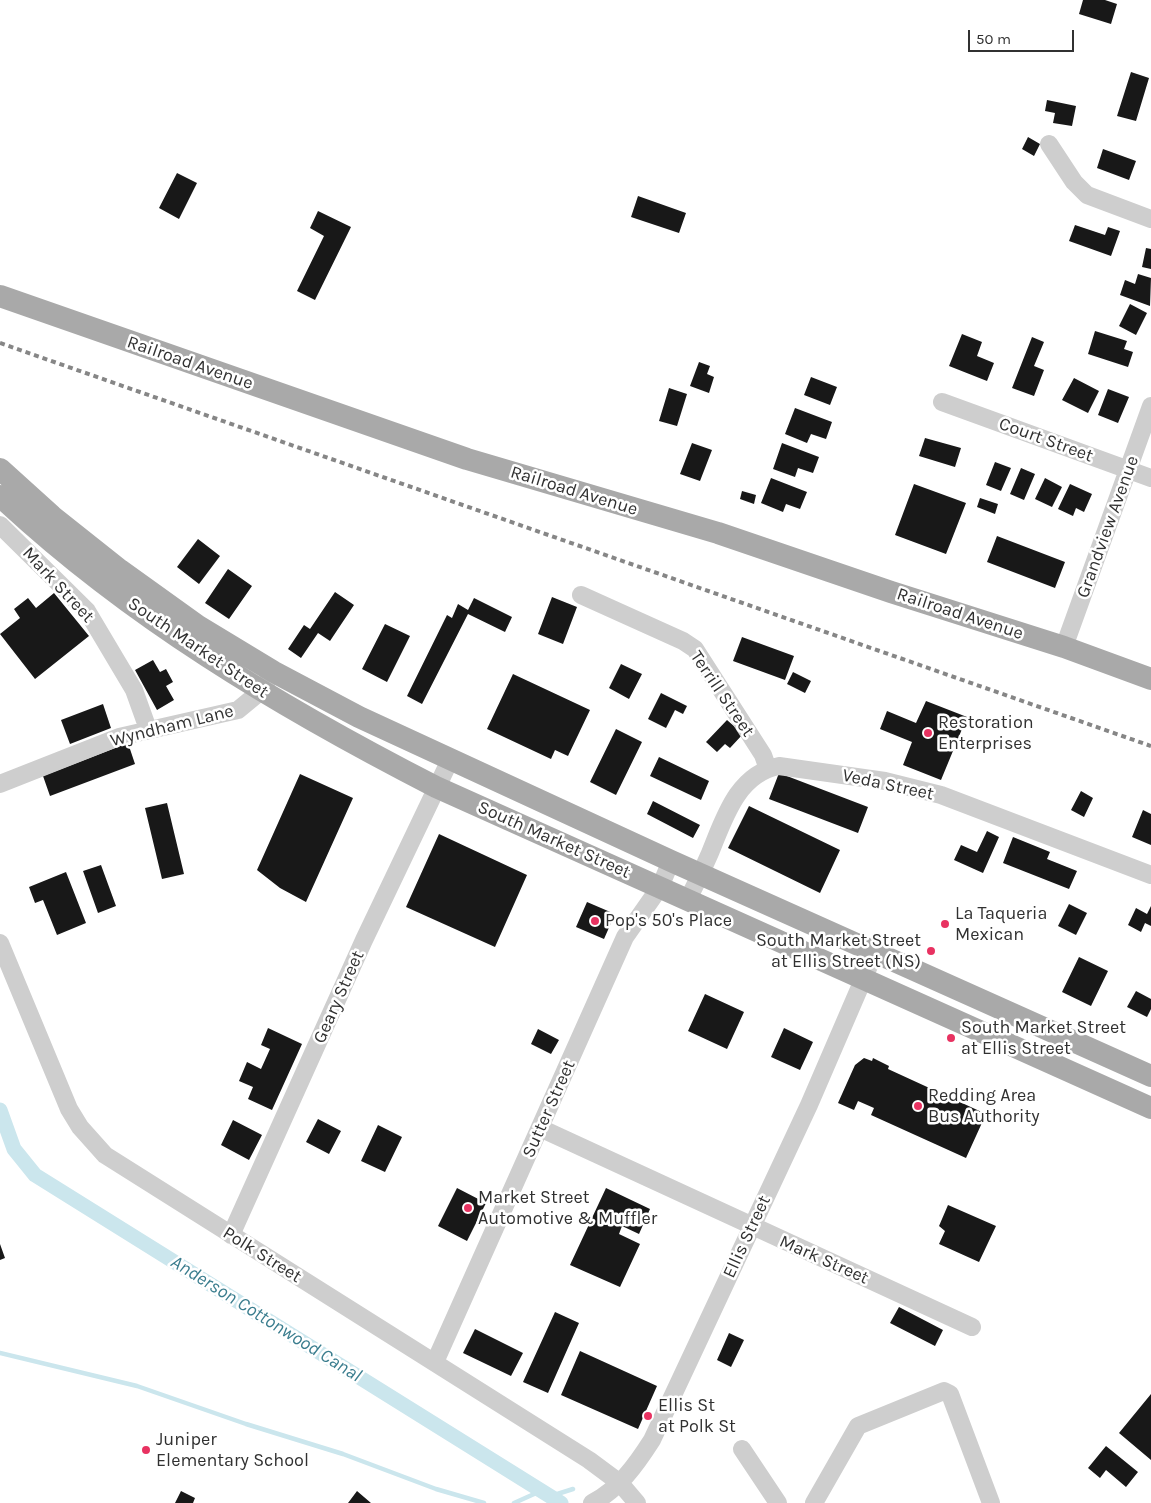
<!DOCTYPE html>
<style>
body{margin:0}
#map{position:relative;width:1151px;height:1503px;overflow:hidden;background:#fff;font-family:Karla,sans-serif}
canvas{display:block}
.scale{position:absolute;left:968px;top:30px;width:106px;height:22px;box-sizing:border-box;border:2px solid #313131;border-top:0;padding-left:6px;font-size:15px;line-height:18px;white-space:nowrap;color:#313131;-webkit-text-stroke:4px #fff;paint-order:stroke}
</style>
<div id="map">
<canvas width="1151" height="1503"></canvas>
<div class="scale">50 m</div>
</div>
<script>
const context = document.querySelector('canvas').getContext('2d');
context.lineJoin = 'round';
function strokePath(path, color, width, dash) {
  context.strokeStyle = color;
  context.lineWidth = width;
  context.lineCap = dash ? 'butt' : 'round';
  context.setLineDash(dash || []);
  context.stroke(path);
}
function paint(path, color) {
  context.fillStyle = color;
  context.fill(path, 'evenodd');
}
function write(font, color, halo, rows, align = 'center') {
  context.font = font + ' Karla,sans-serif';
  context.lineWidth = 5;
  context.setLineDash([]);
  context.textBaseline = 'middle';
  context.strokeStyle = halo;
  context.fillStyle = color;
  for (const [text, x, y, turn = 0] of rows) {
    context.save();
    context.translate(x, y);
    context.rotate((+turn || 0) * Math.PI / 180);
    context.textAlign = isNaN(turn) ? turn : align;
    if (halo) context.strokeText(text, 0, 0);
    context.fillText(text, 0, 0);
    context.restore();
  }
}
strokePath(new Path2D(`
 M0 1353 137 1386 246 1424 343 1454 436 1489 484 1503
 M551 1496 573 1489
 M514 1503 543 1490`), '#cbe6ed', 4.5);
strokePath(new Path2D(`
 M0 1110 14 1149 35 1175 561 1503`), '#cbe6ed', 15);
paint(new Path2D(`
 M1083 0H1105L1117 4 1111 24 1079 14Z
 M1131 72 1149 78 1136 121 1117 116Z
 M1047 100 1076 106 1072 126 1053 123 1055 113 1045 111Z
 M1028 137 1040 144 1034 156 1022 149Z
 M1103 149 1136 161 1129 180 1097 168Z
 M177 173 197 183 179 219 159 208Z
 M638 196 686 213 679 233 631 217Z
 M318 211 351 227 315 300 297 291 324 236 310 228Z
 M1075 225 1105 235 1108 227 1120 231 1111 256 1069 241Z
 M1146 248 1151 249V269L1142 267Z
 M1138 274 1151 278 1150 306 1120 295 1125 280 1135 284Z
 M1130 304 1147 313 1136 335 1119 326Z
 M1095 331 1127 341 1124 349 1133 352 1128 367 1088 354Z
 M962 334 982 342 977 356 994 363 987 381 949 366Z
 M1032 337 1044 342 1034 366 1044 370 1034 396 1012 388Z
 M699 362 710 366 707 374 714 377 709 393 690 386Z
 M811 377 837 387 830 405 804 395Z
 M1074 378 1099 391 1088 413 1062 400Z
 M669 388 687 394 677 426 659 421Z
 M1108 389 1129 397 1118 423 1098 415Z
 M795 408 832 422 826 439 811 434 807 443 785 434Z
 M925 438 961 448 955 467 919 456Z
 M692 443 712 450 700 481 680 474Z
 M782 443 819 457 813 473 798 468 795 477 773 469Z
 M995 462 1011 468 1001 491 986 485Z
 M1021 468 1035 474 1024 500 1010 494Z
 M771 478 807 492 800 509 786 504 783 512 761 503Z
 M1045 478 1062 487 1052 507 1035 499Z
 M914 484 966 503 946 554 895 535Z
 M1070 484 1092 494 1084 512 1076 508 1073 516 1058 509Z
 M742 491 756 495 754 504 740 499Z
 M980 498 998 504 995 514 977 507Z
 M997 536 1065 562 1055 588 987 562Z
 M198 539 220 556 199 584 177 567Z
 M228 569 252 586 229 619 205 603Z
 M335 592 354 605 330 641 318 633 301 658 288 649 304 625 310 629Z
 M54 593 89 636 35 679 0 634 20 618 14 609 28 598 36 608Z
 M552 597 577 607 563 644 538 634Z
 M474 598 512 617 505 632 468 614 422 704 407 696 447 615 452 618 458 604 468 610Z
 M385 624 410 636 387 682 362 669Z
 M742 637 794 656 785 680 733 661Z
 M153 660 160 672 166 669 173 682 166 686 174 700 157 710 135 670Z
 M621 664 642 674 629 699 609 688Z
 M793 672 811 681 805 693 787 684Z
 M513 674 590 710 568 756 555 750 551 759 487 729Z
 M661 693 687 706 683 714 675 710 666 728 648 719Z
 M926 701 967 717 941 780 903 765 912 742 880 729 887 711 916 723Z
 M103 704 111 728 70 744 61 720Z
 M727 720 743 734 730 748 725 744 717 752 706 742Z
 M616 729 642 742 616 795 590 782Z
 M128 743 135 764 50 796 43 776Z
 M659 757 709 781 701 800 650 776Z
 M779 773 868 807 858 833 769 799Z
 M300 774 353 798 306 902 280 888 257 870Z
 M1081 791 1093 798 1084 817 1071 810Z
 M653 801 700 825 693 838 647 814Z
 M167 803 184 874 162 879 145 808Z
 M749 806 840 850 820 893 728 848Z
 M1143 810 1151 814V845L1132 837Z
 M987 831 999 837 983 873 954 860 961 845 977 852Z
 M439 834 527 875 495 947 406 907Z
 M1013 837 1050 852 1047 859 1077 871 1069 889 1003 863Z
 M101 865 116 906 98 913 83 871Z
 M66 872 86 923 57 935 43 900 35 903 29 887Z
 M587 902 615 914 604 939 576 927Z
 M1069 904 1087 913 1076 935 1058 926Z
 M1151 906V926L1145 923 1141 932 1128 925 1136 908 1147 914Z
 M1079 957 1108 971 1091 1006 1062 992Z
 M1136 991 1151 999V1009L1147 1017 1127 1007Z
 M705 994 744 1012 727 1049 688 1031Z
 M268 1028 302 1044 272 1110 248 1099 253 1087 239 1081 247 1062 261 1069 270 1049 261 1045Z
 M784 1028 813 1042 800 1070 771 1057Z
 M538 1029 559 1040 551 1054 531 1044Z
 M864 1058 872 1061 873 1058 889 1066 888 1069 986 1114 966 1158 871 1115 874 1108 858 1101 854 1110 838 1103 855 1065Z
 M318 1119 341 1131 329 1154 306 1142Z
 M233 1120 262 1135 249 1160 221 1145Z
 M378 1125 402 1137 385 1172 361 1161Z
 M457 1188 486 1203 467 1241 438 1226Z
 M606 1188 650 1209 639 1234 622 1226 619 1234 640 1244 620 1287 570 1265Z
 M948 1205 996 1226 979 1262 939 1244 945 1231 939 1226Z
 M0 1244 5 1258 0 1260Z
 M899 1307 943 1330 935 1346 890 1323Z
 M555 1312 579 1323 548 1393 523 1382Z
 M475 1329 523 1353 511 1376 463 1353Z
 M729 1333 744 1340 731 1367 717 1360Z
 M580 1351 657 1386 638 1429 561 1395Z
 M1151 1394V1460L1119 1433Z
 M1106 1446 1138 1472 1126 1487 1106 1470 1100 1478 1088 1468Z
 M181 1491 195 1498 193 1503H175Z
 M357 1491 371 1503H348Z`), '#181818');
strokePath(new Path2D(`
 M1049 144 1074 182 1087 195 1151 219
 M942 402 1151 478
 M0 525 87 611 134 690 148 729
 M581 595 683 641 695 649 763 755 768 769
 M1064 647 1151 406
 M0 784 119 737 238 710 261 691 268 680
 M688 899C696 884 703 869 710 853 724 819 737 774 779 766L885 781 941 795 1151 875
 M0 943 69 1109 80 1127 105 1155 589 1460 620 1483 637 1503
 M540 1128 972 1327
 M231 1235 364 940 450 760
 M435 1362 625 937 660 887 671 861
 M742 1449 778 1503
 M592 1503C619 1489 636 1465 652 1440L809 1105 875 952
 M814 1503 858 1426 944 1391 950 1394 991 1503`), '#cecece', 18);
strokePath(new Path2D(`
 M0 296 467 459 718 533 891 592 1064 647 1151 679
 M0 469 52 516 120 570 198 626 274 672 359 717 671 861 1151 1076
 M0 496C129 617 280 707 436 787L1151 1108`), '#a9a9a9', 22);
strokePath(new Path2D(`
 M0 343 1151 746`), '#868686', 4, [5, 4]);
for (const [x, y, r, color] of [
 [928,733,5,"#e83261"],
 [595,921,5,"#e83261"],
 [945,924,5,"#e83261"],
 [931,951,5,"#e83261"],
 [951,1038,5,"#e83261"],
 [918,1106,5,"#e83261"],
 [468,1208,5,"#e83261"],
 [648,1416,5,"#e83261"],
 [146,1450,5,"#e83261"]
]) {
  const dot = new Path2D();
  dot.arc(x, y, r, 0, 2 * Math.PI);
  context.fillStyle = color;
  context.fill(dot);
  strokePath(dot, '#fff', 2);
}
write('18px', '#313131', '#fff', [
 ["Railroad Avenue",190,363,19],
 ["Court Street",1046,440,20],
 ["Railroad Avenue",574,491,17],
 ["Grandview Avenue",1108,527,-70],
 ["Mark Street",58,585,47],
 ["Railroad Avenue",960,614,18],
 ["South Market Street",198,648,34],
 ["Terrill Street",722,694,56],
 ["Wyndham Lane",172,726,-14],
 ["Veda Street",888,785,12],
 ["South Market Street",554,840,24],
 ["Geary Street",339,997,-66],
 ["Sutter Street",549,1109,-66],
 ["Ellis Street",747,1237,-65],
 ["Polk Street",262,1255,32],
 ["Mark Street",824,1260,24]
]);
write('18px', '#313131', '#fff', [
 ["Restoration",938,723],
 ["Enterprises",938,744],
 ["La Taqueria",955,914],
 ["Mexican",955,935],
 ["Pop's 50's Place",605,921],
 ["South Market Street",921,941,"right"],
 ["at Ellis Street (NS)",921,962,"right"],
 ["South Market Street",961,1028],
 ["at Ellis Street",961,1049],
 ["Redding Area",928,1096],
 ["Bus Authority",928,1117],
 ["Market Street",478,1198],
 ["Automotive & Muffler",478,1219],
 ["Ellis St",658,1406],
 ["at Polk St",658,1427],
 ["Juniper",156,1440],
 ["Elementary School",156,1461]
], 'left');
write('italic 19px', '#3a7d8e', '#fff', [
 ["Anderson Cottonwood Canal",266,1319,32]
]);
</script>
